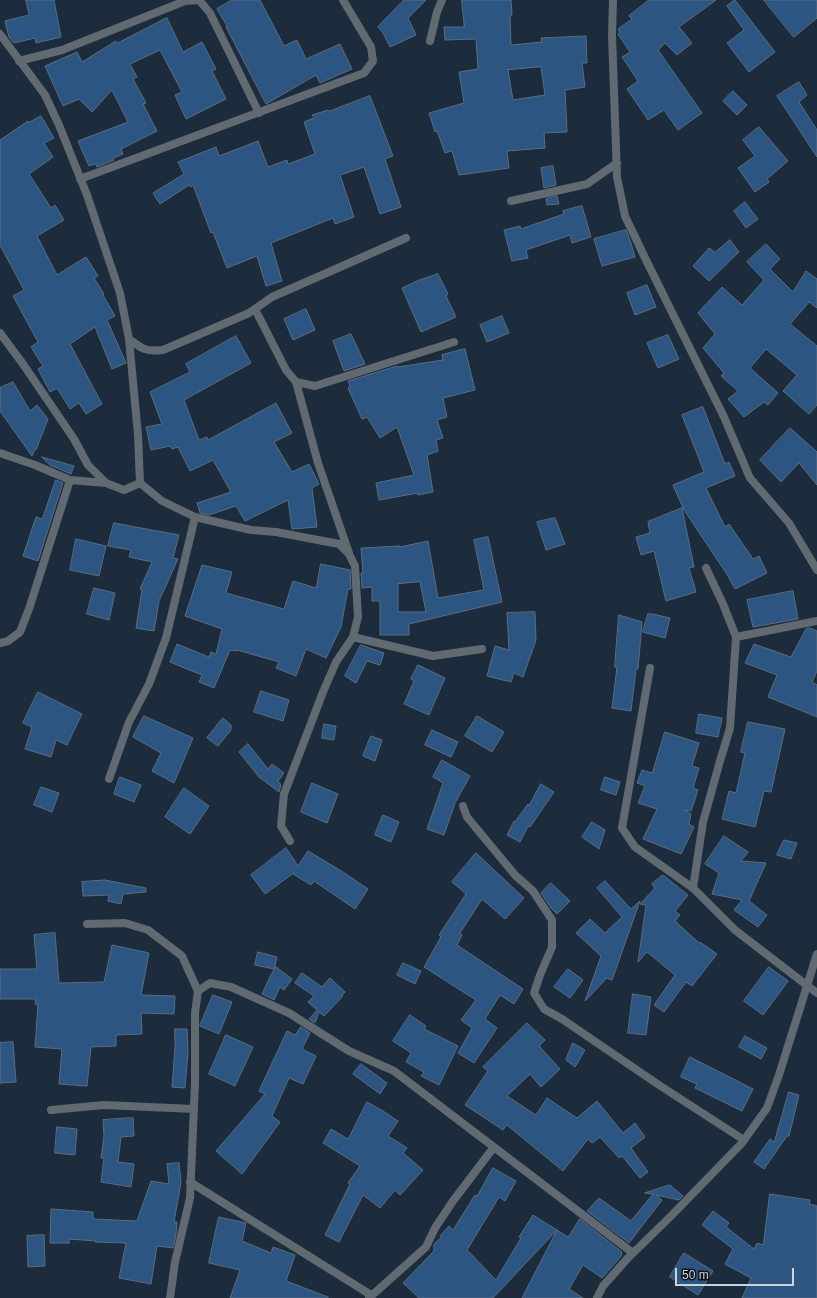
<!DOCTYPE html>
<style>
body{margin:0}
#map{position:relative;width:817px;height:1298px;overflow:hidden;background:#1c2c3d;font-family:Helvetica,sans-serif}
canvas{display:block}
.scale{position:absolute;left:675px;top:1268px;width:119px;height:18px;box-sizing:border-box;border:2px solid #cad4df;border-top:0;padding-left:5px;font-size:12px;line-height:14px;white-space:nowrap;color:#cad4df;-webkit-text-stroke:3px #0d141b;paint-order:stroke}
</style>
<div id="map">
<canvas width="817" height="1298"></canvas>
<div class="scale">50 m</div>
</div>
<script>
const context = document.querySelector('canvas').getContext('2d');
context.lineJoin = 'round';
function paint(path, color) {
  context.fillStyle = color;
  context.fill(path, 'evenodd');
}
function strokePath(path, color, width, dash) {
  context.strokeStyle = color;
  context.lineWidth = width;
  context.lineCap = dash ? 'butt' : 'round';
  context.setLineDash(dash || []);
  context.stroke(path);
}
const building = new Path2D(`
 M26 0H54L61 37 36 43 35 38 14 43 9 37 5 21 29 15Z
 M232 0H260L284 46 297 40 306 59 340 44 352 69 320 83 316 75 266 104 226 27 227 26 217 9Z
 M404 0H426L408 18 416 35 390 47 383 33 378 27Z
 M462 0H511L512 15 510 16 511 45 542 42 541 38 586 36 587 63H582L585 87 565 90 567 132 544 133 545 148 507 151 509 168 459 175 452 151 445 153 437 131 435 132 429 113 464 103 459 72 478 69 476 39 445 40 444 27H464ZM541 67 545 95 513 100 508 70Z
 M649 0H716L679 27 692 43 677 55 665 43 658 50 702 113 678 130 664 110 648 120 627 89 638 81 622 57 630 52 618 34 620 32 618 29 632 19 629 16Z
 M735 0 775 52 749 72 727 43 744 30 727 6Z
 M764 0H817V18L794 37Z
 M167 18 183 52 202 42 216 69 212 71 226 99 186 119 175 95 182 92 160 50 130 64 137 77 133 79 146 103 143 104 157 131 121 149 123 154 113 158 114 160 97 167 96 164 89 166 78 141 128 122 112 90 92 112 79 99 63 106 45 66 77 52 82 62 116 41 117 43Z
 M799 82 807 95 799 102 817 130V157L777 96Z
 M733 91 747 105 737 115 723 101Z
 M370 96 393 156 385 159 401 207 380 214 364 167 340 175 354 217 335 224 333 218 271 243 282 281 266 286 257 256 227 268 213 232 211 233 193 185 191 187 189 185 160 204 153 193 184 174 178 162 216 147 219 156 258 141 268 167 287 160 288 164 315 154 304 122 314 118 312 115 328 110 329 111Z
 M41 116 54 138 44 143 53 157 29 174 51 208 55 205 64 220 37 236 57 275 86 257 98 276 94 278 104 294 103 295 115 316 107 320 126 363 112 369 95 327 70 344 102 404 86 414 79 403 70 409 57 388 50 392 38 369 43 366 31 347 38 342 13 296 24 290 0 245V140L28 121 29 122Z
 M759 127 788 161 767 179 769 182 755 192 738 168 755 156 743 140Z
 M553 166 556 185 544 188 541 168Z
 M557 196 559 204 547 205 546 199Z
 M745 202 758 219 746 228 734 211Z
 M582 206 591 237 572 243 570 235 526 250 528 258 512 261 504 230 520 226 521 229 564 214 563 211Z
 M626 230 630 240 635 257 602 266 594 239Z
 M730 240 739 252 709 281 693 266 709 248 715 252Z
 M766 244 780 259 770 269 793 292 806 271 817 279V308L809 302 790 324 817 346V405L809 414 783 391 797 375 766 349 750 368 778 393 768 405 764 402 744 417 728 399 738 391 721 376 724 373 703 348 715 334 698 313 722 287 742 305 764 280 747 262Z
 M438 274 448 294 446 296 456 317 421 332 402 288 417 281Z
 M647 285 656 307 635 315 627 293Z
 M306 309 315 330 293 340 284 319Z
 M502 316 509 333 487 342 480 325Z
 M351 334 365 364 344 371 333 341Z
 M668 335 679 359 658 368 647 343Z
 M236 336 251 363 184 400 199 440 207 437 208 440 276 403 292 433 274 442 292 472 309 464 319 484 312 488 317 527 292 529 288 500 245 521 236 506 209 515 200 513 197 503 231 492 213 460 190 471 178 447 172 449 170 446 151 450 146 427 162 424 150 392 190 372 186 364Z
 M465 349 475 390 443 398 447 417 437 420 443 438 436 440 438 451 427 455 433 492 418 495V493L379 500 376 483 414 475 397 427 380 438 367 417 362 419 348 388 350 386 348 381 397 366 398 367 443 360 442 355Z
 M13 382 30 411 37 405 48 419 36 450 35 449 32 456 0 411V388Z
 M703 407 725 464 729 462 735 476 706 488 725 527 729 524 753 559 759 556 767 573 735 589 728 576 684 510 673 485 704 472 682 415Z
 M790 428 817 452V485L799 463 781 482 760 460Z
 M42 457 74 466 71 474 50 465Z
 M56 480 63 483 38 561 23 556 36 517 42 519Z
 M682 508 694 567 689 568 696 592 666 601 654 551 641 555 636 537 650 533 648 522Z
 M555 518 565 544 546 550 537 522Z
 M114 523 179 535 173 558 178 559 159 601 154 631 136 628 142 590 140 589 152 562 129 557 131 550 108 546Z
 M488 537 502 602 409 624V635H380V601H372V587L362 588 361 573H363L361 548 400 546V547L428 541 438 598 484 590 474 540ZM420 582 426 612H398V584Z
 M76 539 106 546 99 576 70 570Z
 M321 564 350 570 351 589H348L341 627 326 658 306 649 296 676 276 668 279 662 237 650V651L230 650 214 688 199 682 202 675 170 662 177 644 209 657 211 652 216 654 222 629 185 616 202 565 232 572 226 593 284 609 293 581 316 588Z
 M94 588 115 593 109 620 87 614Z
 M793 591 798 619 753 627 747 600Z
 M535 612 536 640 523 677 514 673 511 682 487 676 495 646 509 650 507 613Z
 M648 614H653L670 618 665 638 643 632Z
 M619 615 642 622 638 669H636L631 711 612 708 617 667H615Z
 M810 628 817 631V671L812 682 817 685V717L768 697 777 675 745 663 754 644 791 657 806 629Z
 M361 645 384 653 380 665 367 661 356 683 345 676Z
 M418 665 445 678 429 715 404 704 414 681 411 679Z
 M261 691 289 700 283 721 254 712Z
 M38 692 82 714 67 745 56 740 51 757 25 749 32 727 23 723Z
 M699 714 722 718 718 737 696 733Z
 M144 716 193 738 174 783 152 771 161 753 133 737Z
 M477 716 504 732 492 752 465 736Z
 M223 718 231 725V730L218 746 207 738Z
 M748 722 785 729 771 792 764 791 755 827 722 819 729 791 736 793 745 753 741 752Z
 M324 724 336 726 334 740 322 738Z
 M432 730 458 742 451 757 425 745Z
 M665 732 699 743 692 766 699 768 693 788 698 790 691 811 684 810 691 814 689 824 694 827 681 854 643 839 657 809 638 803 645 786 637 783 642 770 652 773Z
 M371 736 382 740 375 761 363 756Z
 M248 744 268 769 272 764 284 773 278 781 281 785 279 792 259 777 239 752Z
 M442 760 470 776 455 803 444 835 427 829 443 783 433 777Z
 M120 777 141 785 134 802 114 794Z
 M605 777 620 782 616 795 601 790Z
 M312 783 338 794 327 823 301 812Z
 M541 784 554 792 530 827 528 826 520 842 507 835 514 821 515 822 528 804 529 805Z
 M41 787 59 793 52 812 34 805Z
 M184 788 209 806 190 834 165 817Z
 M383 815 399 822 391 842 375 835Z
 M592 822 605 830 599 849 582 837Z
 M724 836 748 852 741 861 766 863 749 901 767 915 758 927 734 910 742 900 712 894 719 873 705 864Z
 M784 840 797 843 791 859 777 855Z
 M286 848 298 866 308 851 343 872 368 889 355 909 314 881 311 885 293 874 295 872 265 894 251 875Z
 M476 853 524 898 505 919 482 899 460 933 462 935 457 945 523 989 514 1004 500 995 485 1019 497 1028 474 1063 458 1053 472 1028 461 1020 476 1000 424 967 441 937 439 935 466 894 452 882Z
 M663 875 688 895 675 911 680 915 675 921 699 943 700 942 717 954 692 986 686 982 664 1012 654 1005 675 975 647 952 638 962 646 905 640 904 655 888 652 884Z
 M105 880 146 888V892L123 894 121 904 108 901 109 895 83 896 82 882Z
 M605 881 631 909 640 901 612 980 607 978 585 1001 601 956 576 933 590 919 605 933 622 917 597 888Z
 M551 883 570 901 557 914 551 908 541 893Z
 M55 933 59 983 104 982 112 945 149 953 141 995 175 996 174 1014 141 1013 142 1034 116 1035V1046L91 1047 87 1086 59 1084 62 1049 35 1047 38 1005 35 1004 36 999H0V969H37L34 935Z
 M258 952 277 957 274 969 255 965Z
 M403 963 421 971 415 984 397 975Z
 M276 967 292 979 284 990 280 987 274 1000 262 994 271 975Z
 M769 967 788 981 763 1015 744 1001Z
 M568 969 583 980 570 998 554 987Z
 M302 973 322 987 330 978 345 992 342 995 343 996 324 1016 319 1012 315 1023 309 1019 317 1010 308 1002 314 996 295 983Z
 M633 994 651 997 646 1035 628 1033Z
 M213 995 232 1002 219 1034 200 1026Z
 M410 1015 426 1026 424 1029 458 1046 439 1085 421 1076 424 1072 406 1062 411 1053 393 1041Z
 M527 1023 545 1040 539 1046 560 1069 541 1087 530 1074 507 1096 536 1115 547 1098 577 1118 597 1101 623 1133 635 1123 645 1137 631 1148 648 1172 640 1178 622 1156 619 1158 600 1137 592 1143 588 1139 563 1171 507 1125 503 1130 465 1105 488 1071 483 1067Z
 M301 1027 310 1033 302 1049 316 1056 303 1084 289 1078 272 1116 280 1122 242 1174 216 1151 265 1094 259 1091 287 1031 295 1035Z
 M175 1029H187L188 1052 185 1088 172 1087 175 1047Z
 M226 1035 253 1047 235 1086 209 1074Z
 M745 1036 767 1048 761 1059 739 1047Z
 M13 1042 16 1082 0 1083V1043Z
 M573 1043 585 1050 575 1067 566 1060Z
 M690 1057 753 1089 742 1111 695 1088 697 1084 681 1077Z
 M361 1064 387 1083 380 1094 353 1074Z
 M789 1092 799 1095 789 1136H787L764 1169 754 1162 770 1139 774 1142Z
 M367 1102 383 1111 398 1121 388 1136 407 1148 403 1153 423 1170 400 1195 395 1190 380 1208 363 1195 339 1242 325 1235 350 1184 348 1183 360 1166 323 1143 331 1129 348 1139Z
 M133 1118 134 1136 121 1137 118 1162 134 1164 131 1187 101 1182 104 1158H101L104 1136 103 1120Z
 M57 1127 77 1129 75 1155 55 1153Z
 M179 1163 181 1182 174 1222H177L176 1235 173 1248 157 1246 151 1284 119 1278 126 1243 95 1242 96 1241 69 1239V1243H50L51 1209 93 1212V1219L137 1221 151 1181 169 1184 167 1164Z
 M493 1168 516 1181 505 1201 499 1197 467 1250 496 1280 521 1238 519 1237 533 1215 557 1230 493 1298H419L403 1283 434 1251V1244L442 1237 440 1236 449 1226 453 1230 475 1195 477 1196Z
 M670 1185 683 1196 679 1200 656 1195 662 1200 629 1243 587 1211 599 1198 631 1221 653 1194 645 1193Z
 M770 1194 810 1200 809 1204 817 1206V1298H742L751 1278 725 1264 733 1249 702 1225 713 1211 729 1223 726 1227 754 1249 757 1243 763 1245Z
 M219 1217 246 1223 242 1241 271 1253 273 1247 295 1255 286 1281 328 1297V1298H230L240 1270 209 1263Z
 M580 1219 622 1252 621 1254 622 1255 617 1261 602 1278 583 1265 569 1289 583 1298H522L557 1230 568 1237Z
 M44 1235 45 1266 28 1267 27 1236Z
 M684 1253 713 1271 698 1295 670 1277Z`);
paint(building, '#2c5681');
strokePath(building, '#5a6d80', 1);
strokePath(new Path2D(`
 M613 0 612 35 617 177 625 216 647 262 724 417 750 478 789 523 817 570
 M0 34 45 95 59 125 87 195 120 293 129 339 138 435 140 483 162 501 195 517 251 530 276 532 339 544 349 554 355 566 358 617 353 637 336 662 323 692 284 794 281 826 290 841
 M430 41 437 12 442 0
 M19 61 62 50 185 1 199 0 210 13 259 113
 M80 179 364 73 373 61 371 47 343 0
 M511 201 587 184 617 163
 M255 309 286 370 296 382 315 386 454 342
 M0 333 23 364 74 439 88 465 106 483 124 490 140 483
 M129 339C142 349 146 352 163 350L249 313 272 297 406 238
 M296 382 318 463 349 553
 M0 453 35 465 70 480 106 483
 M353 637 433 656 482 649
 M736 637 817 621
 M0 643 8 641 20 632 29 609 70 480
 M650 668 622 828 635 847 693 888 735 930 817 993
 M109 779 129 722 149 684 166 638 195 517
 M463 806 467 817 515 875 533 891 552 920V947L540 975 534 993 544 1009 562 1019 659 1085 744 1140
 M693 888 703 822 720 761 730 728 736 637 723 604 706 568
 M87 924 125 923 148 930 182 956 198 991
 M51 1110 104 1105 194 1109
 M190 1182 371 1295
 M170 1298 175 1262 190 1198 195 1083V1013L198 991 210 983 231 987 289 1013 349 1051 394 1071 633 1253
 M369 1298 426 1247 435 1228 453 1201 494 1147
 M597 1298 603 1286 627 1259 672 1215 742 1143 767 1108 779 1075 817 954`), '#616971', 8);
</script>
